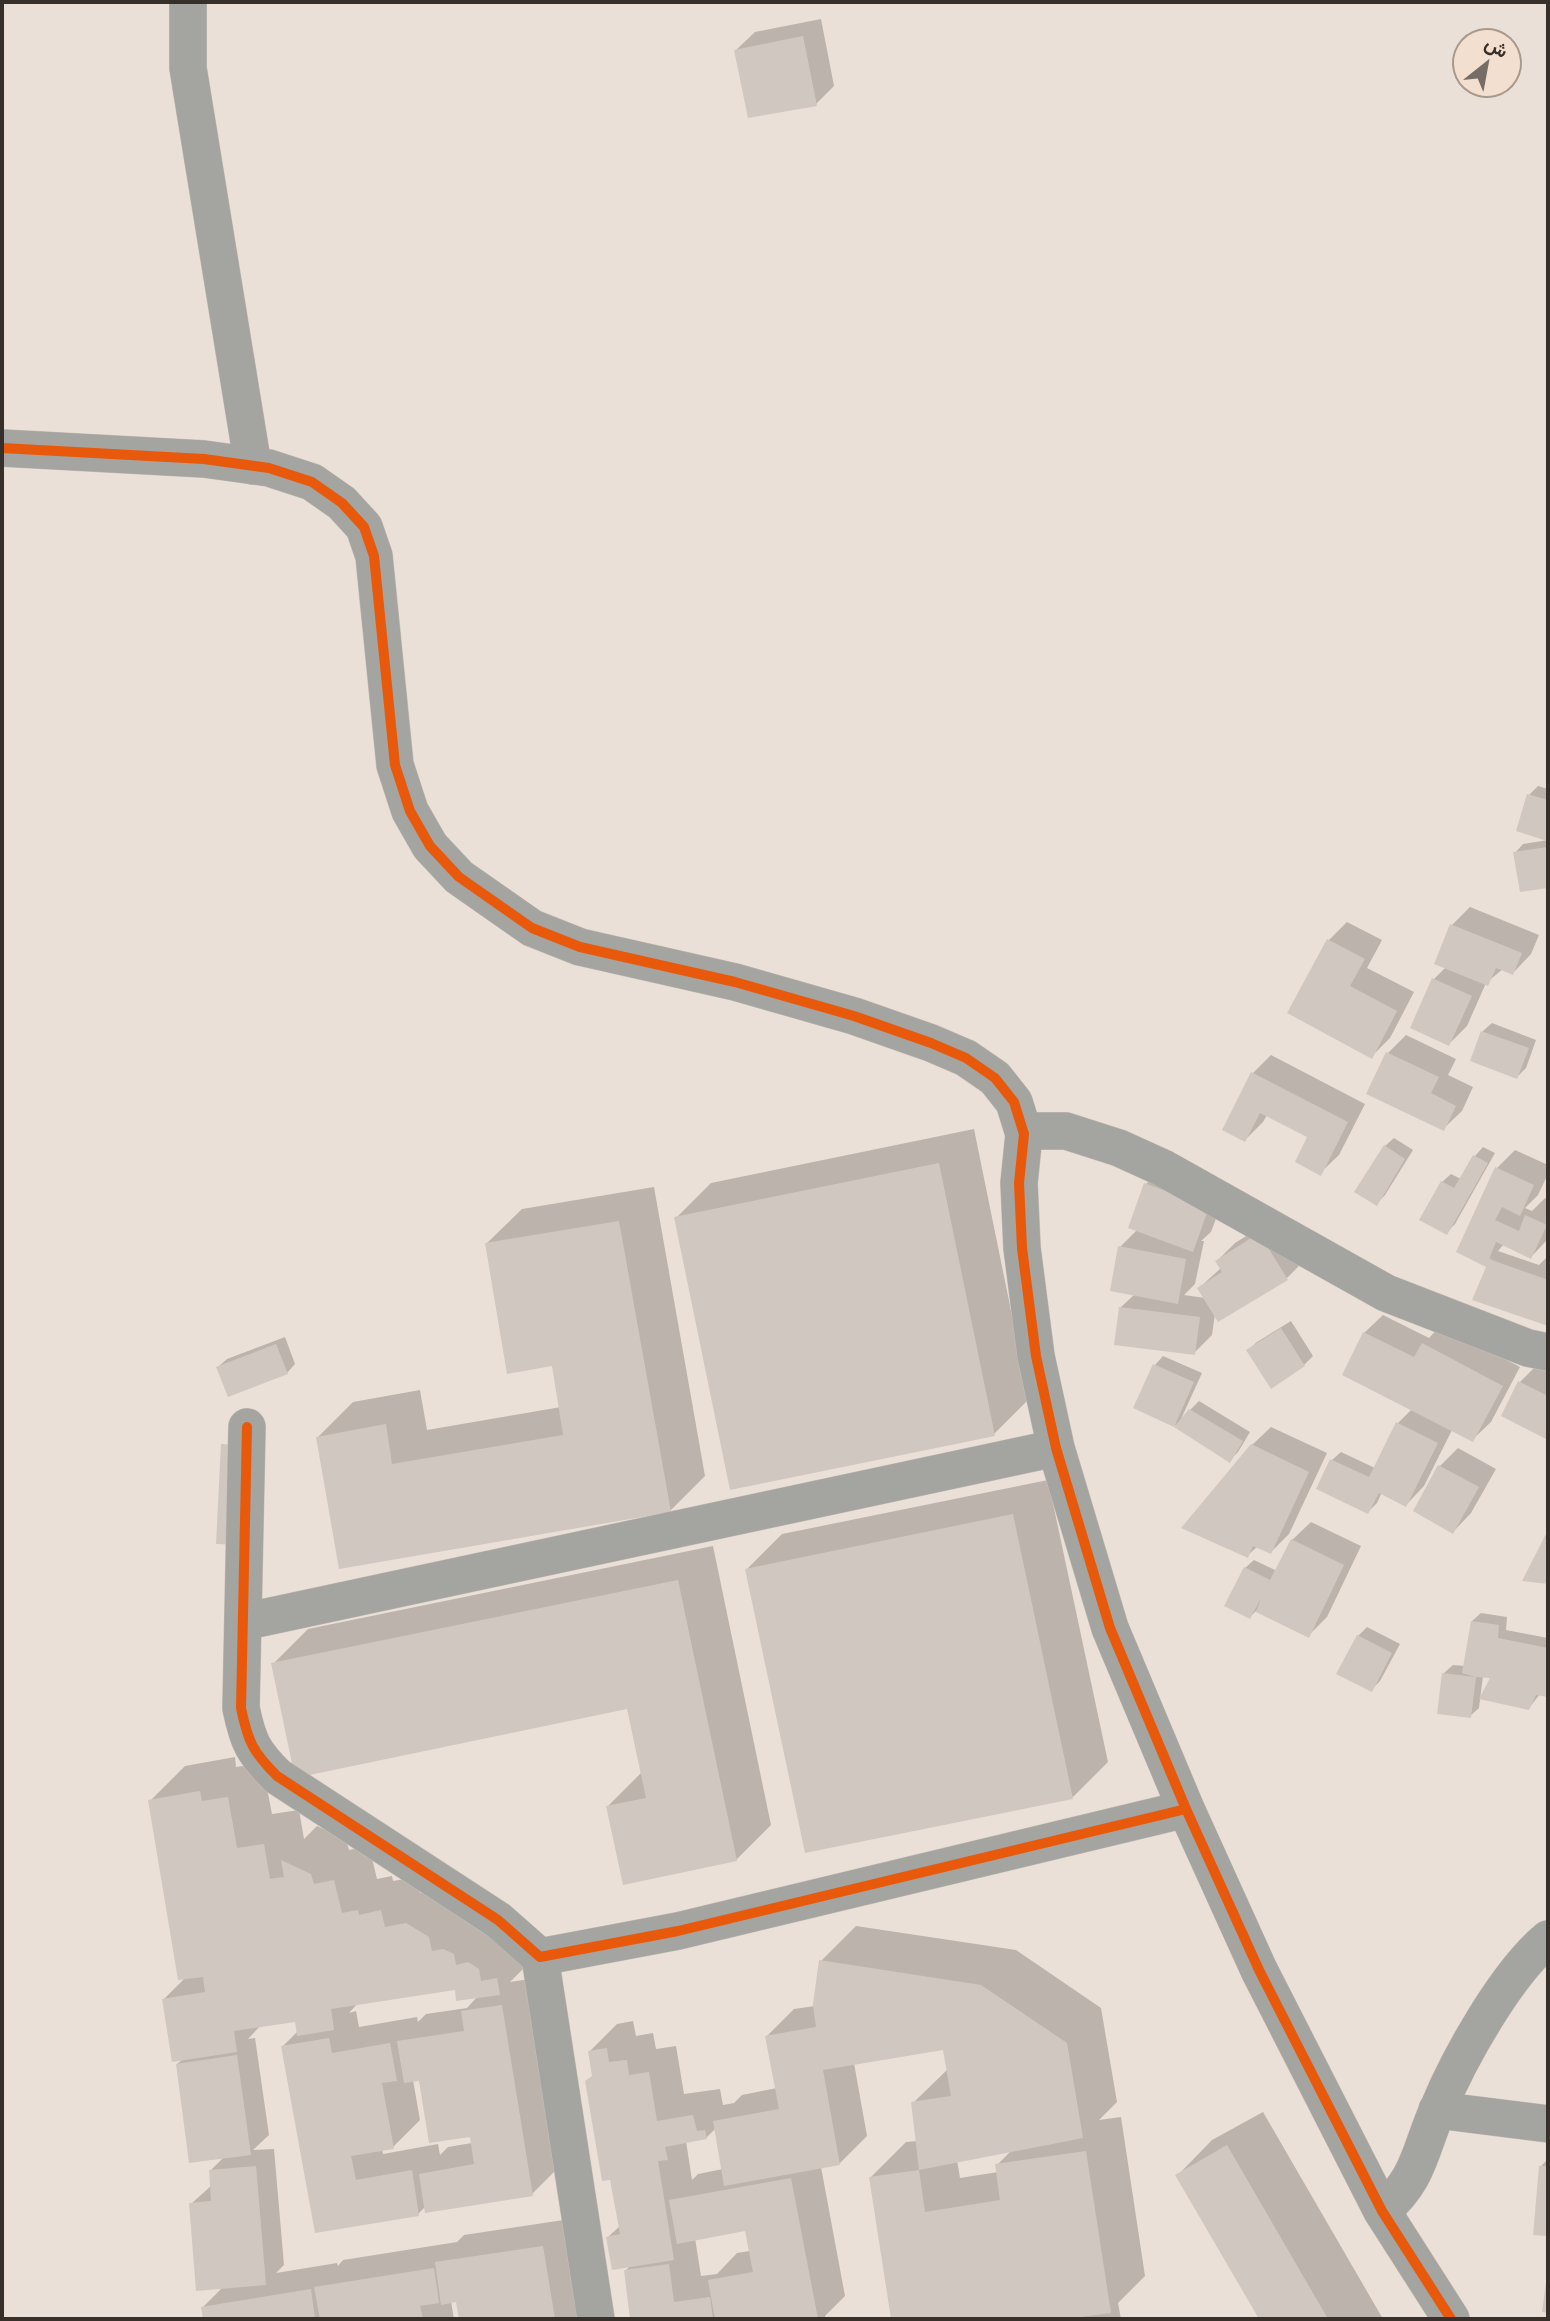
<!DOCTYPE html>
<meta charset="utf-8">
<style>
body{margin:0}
#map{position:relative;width:1550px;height:2321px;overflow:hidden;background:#ebe0d7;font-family:Commissioner,Vazirmatn,sans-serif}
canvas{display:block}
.frame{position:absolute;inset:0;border:4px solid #372f29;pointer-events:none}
.north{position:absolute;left:1452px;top:28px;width:70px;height:70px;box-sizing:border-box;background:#f3dfcf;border:2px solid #a8998d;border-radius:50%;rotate:31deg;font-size:19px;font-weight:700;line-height:28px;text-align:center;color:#372f29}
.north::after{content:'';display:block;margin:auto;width:24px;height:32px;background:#766d66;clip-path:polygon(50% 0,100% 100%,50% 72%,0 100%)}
</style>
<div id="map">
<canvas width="1550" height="2321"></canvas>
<div class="frame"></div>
<div class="north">ش</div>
</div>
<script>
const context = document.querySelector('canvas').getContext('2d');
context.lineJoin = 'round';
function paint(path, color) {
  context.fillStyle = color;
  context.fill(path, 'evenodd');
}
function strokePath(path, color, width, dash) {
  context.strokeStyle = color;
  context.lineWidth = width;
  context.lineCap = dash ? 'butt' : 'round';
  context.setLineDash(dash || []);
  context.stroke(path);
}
paint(new Path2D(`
 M821 19 834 86 816 104 736 50 755 32Z
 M1538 786 1548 789V837L1546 839 1518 830 1529 795Z
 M1548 840V886L1521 890 1515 853 1523 844Z
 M1470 907 1539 935 1531 954 1513 973 1503 969 1486 983 1467 1026 1449 1044 1434 979 1446 967 1452 925Z
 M1347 922 1382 940 1367 968 1414 992 1390 1038 1372 1056 1329 940Z
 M1492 1023 1536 1040 1526 1068 1517 1077 1472 1060 1483 1031Z
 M1406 1035 1456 1059 1448 1075 1473 1087 1462 1111 1443 1129 1388 1053Z
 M1271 1055 1365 1104 1339 1155 1320 1173 1310 1137 1267 1115 1263 1122 1245 1140 1253 1073Z
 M974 1129 1029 1399 994 1434 676 1218 711 1183Z
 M1394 1138 1413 1150 1385 1195 1376 1204 1385 1146Z
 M1483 1147 1495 1153 1455 1224 1446 1233 1442 1182 1451 1174 1461 1179 1475 1156Z
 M1515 1150 1548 1165V1174L1538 1195 1525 1208 1532 1211 1545 1198 1548 1199V1239L1531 1257 1504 1244 1498 1251 1539 1265 1548 1256V1325L1474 1299 1491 1258 1485 1264 1497 1168Z
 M1164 1166 1227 1189 1211 1232 1201 1241H1204L1195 1284 1184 1295 1205 1298 1199 1288 1221 1268 1217 1261 1235 1243 1278 1216 1305 1260 1287 1278 1215 1314 1212 1335 1194 1353 1120 1308 1135 1294 1120 1247 1137 1230 1146 1184Z
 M654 1187 705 1476 670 1511 341 1567 318 1437 353 1402 420 1390 427 1430 561 1407 553 1364 486 1244 522 1209Z
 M1383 1315 1429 1338 1441 1325 1520 1367 1491 1422 1472 1440 1452 1430 1424 1486 1406 1505 1382 1492 1377 1503 1368 1512 1332 1460 1341 1452 1375 1468 1398 1423 1412 1409 1364 1333Z
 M1291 1321 1313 1356 1304 1365 1248 1350 1257 1342Z
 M285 1337 295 1364 287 1373 218 1367 227 1359Z
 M1163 1356 1202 1373 1181 1419 1199 1401 1250 1432 1238 1452 1230 1460 1175 1425 1136 1407 1155 1365Z
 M1538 1364 1548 1369V1438L1503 1415 1520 1382Z
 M1271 1427 1327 1453 1289 1534 1271 1552 1258 1546 1247 1556 1252 1445Z
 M1458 1448 1496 1469 1471 1513 1453 1532 1440 1466Z
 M1048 1480 1108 1762 1073 1797 747 1569 782 1534Z
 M1311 1522 1361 1546 1327 1617 1309 1635 1257 1610 1250 1617 1245 1568 1254 1560 1277 1571 1292 1540Z
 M713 1546 771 1825 736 1860 608 1806 642 1772 629 1707 273 1664 308 1629Z
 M1481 1613 1507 1617 1506 1630 1548 1638V1695L1540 1694 1529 1708 1493 1676H1483L1479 1708 1470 1716 1444 1673 1453 1665 1465 1666 1472 1621Z
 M1367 1627 1400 1644 1380 1681 1371 1690 1339 1673 1358 1636Z
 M235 1757 236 1767 262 1763 272 1814 299 1810 304 1839 317 1826 346 1839 349 1850 369 1846 377 1879 392 1876 393 1881 416 1877 420 1893 442 1888 534 1958 510 1982 529 1979 559 2167 532 2194 426 2206 418 2214 316 2231 283 2046 298 2031 296 2020 261 2025 248 2039 255 2038 269 2135 253 2150 274 2149 284 2265 276 2273 337 2263 338 2266 343 2260 457 2242 464 2235 570 2219 586 2319H460L457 2300 451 2301 454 2319H205L203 2307 223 2287 191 2204 212 2185 211 2170 224 2157 177 2064 183 2059 164 1999 185 1978 150 1801 185 1766ZM456 1988 478 1996 467 2008 426 2014 418 2022 417 2017 359 2027 356 2011 349 2013 358 2003ZM421 2079 471 2135 472 2143 448 2147 440 2155 438 2144 383 2154 382 2149 393 2147 420 2120 413 2080Z
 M856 1926 1016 1950 1101 2008 1117 2102 1099 2120 1121 2117 1145 2276 1118 2303 1121 2319H893L871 2177 906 2142 917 2141 913 2103 948 2069 944 2048 854 2063 867 2136 840 2163 821 2167 845 2296 825 2316 826 2319H632L625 2271 631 2265 608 2237 620 2226 590 2051 617 2024 633 2021 636 2036 653 2033 656 2049 676 2046 684 2094 720 2089 723 2105 734 2103 742 2095 777 2088 767 2036 794 2009 815 2006 821 1961ZM716 2128 723 2169 698 2174 692 2180 686 2141 706 2138ZM1012 2150 997 2165 998 2172 960 2178 957 2160ZM746 2229 750 2251 737 2253 717 2274 701 2276 695 2238Z
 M1263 2112 1383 2319H1261L1178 2175 1212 2140Z
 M1548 2159V2234L1535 2233 1541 2166Z`), '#0003');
paint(new Path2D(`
 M803 36 817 106 748 118 734 50Z
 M1527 794 1548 800 1547 841 1516 831Z
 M1548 847V888L1520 892 1513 852Z
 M1450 924 1522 953 1513 975 1496 968 1488 986 1434 964Z
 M1327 939 1365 959 1350 986 1397 1011 1372 1059 1287 1013Z
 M1432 978 1472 996 1449 1046 1410 1028Z
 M1481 1031 1529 1048 1517 1079 1470 1061Z
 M1386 1052 1439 1077 1431 1093 1456 1106 1444 1131 1366 1094Z
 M1251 1072 1348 1122 1321 1176 1295 1162 1307 1137 1260 1113 1245 1142 1222 1130Z
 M1384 1145 1405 1159 1377 1206 1354 1192Z
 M1473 1155 1488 1163 1447 1235 1419 1220 1441 1181 1454 1188Z
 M939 1163 995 1436 730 1490 674 1217Z
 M1495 1167 1534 1185 1520 1216 1502 1207 1495 1220 1519 1231 1525 1215 1547 1225 1531 1259 1496 1242 1489 1259 1548 1280V1326L1472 1300 1486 1267 1456 1252Z
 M1144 1183 1209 1207 1193 1252 1128 1228Z
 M619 1221 671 1512 339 1569 316 1437 386 1424 392 1464 563 1435 552 1366 507 1374 485 1243Z
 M1259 1233 1288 1280 1218 1322 1197 1288 1222 1272 1215 1261Z
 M1118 1246 1186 1259 1178 1304 1110 1291Z
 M1119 1307 1200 1317 1195 1355 1114 1345Z
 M1281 1328 1305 1366 1271 1389 1246 1350Z
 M1363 1332 1414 1357 1422 1343 1503 1386 1473 1442 1342 1375Z
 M276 1344 288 1374 228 1397 216 1367Z
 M1153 1364 1194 1382 1174 1427 1189 1409 1243 1441 1230 1463 1174 1427 1133 1408Z
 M1518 1381 1548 1396V1440L1501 1416Z
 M1396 1422 1438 1443 1406 1507 1379 1493 1368 1514 1316 1489 1330 1459 1369 1477Z
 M221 1444 244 1445 239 1545 216 1544Z
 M1251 1444 1309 1472 1271 1554 1253 1546 1248 1558 1181 1528Z
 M1438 1465 1479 1487 1453 1534 1413 1511Z
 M1013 1514 1073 1799 805 1853 745 1569Z
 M1548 1530V1584L1522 1581Z
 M1291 1539 1344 1565 1309 1638 1256 1612 1261 1598 1250 1619 1224 1606 1244 1567 1270 1580Z
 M678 1580 737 1861 623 1885 606 1806 646 1798 627 1709 295 1778 271 1663Z
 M1471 1621 1499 1625 1498 1638 1548 1648V1697L1536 1695 1529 1710 1479 1699 1490 1678 1476 1677 1462 1673Z
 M1357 1635 1392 1653 1372 1692 1336 1674Z
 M1442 1673 1476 1677 1471 1718 1437 1714Z
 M200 1791 202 1801 228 1797 237 1848 264 1844 270 1879 284 1877 281 1860 311 1874 314 1884 334 1880 342 1913 358 1910 359 1915 381 1910 385 1927 406 1923 429 1937 432 1951 443 1949 454 1954 456 1965 468 1962 479 1969 481 1981 497 1978 500 1995 456 2001 455 1990 331 2009 334 2030 297 2036 295 2022 234 2031 237 2052 172 2062 162 1999 205 1992 203 1977 178 1980 148 1800Z
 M819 1960 981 1985 1067 2043 1083 2138 919 2170 911 2102 951 2096 943 2050 823 2070 840 2165 724 2186 713 2121 779 2109 765 2036 816 2027 813 2004Z
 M502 2005 533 2196 425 2213 419 2174 474 2164 470 2137 429 2143 419 2081 404 2083 397 2041 464 2031 461 2011Z
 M329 2038 332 2053 390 2043 397 2081 382 2083 394 2149 351 2156 356 2180 412 2170 419 2216 315 2233 281 2046Z
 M607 2048 609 2062 627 2060 629 2075 649 2072 657 2121 693 2115 697 2131 705 2130 707 2139 665 2147 668 2160 658 2161 674 2260 612 2270 606 2237 620 2234 610 2180 602 2181 585 2081 592 2076 588 2051Z
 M237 2055 251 2155 189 2163 176 2064Z
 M1227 2145 1328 2319H1259L1175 2175Z
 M1086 2151 1111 2313 1066 2319H891L869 2177 919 2170 925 2212 1000 2200 995 2164Z
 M256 2166 266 2285 196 2291 189 2203 211 2201 209 2170Z
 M1539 2166H1548V2236L1533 2235Z
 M791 2178 818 2319H715L708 2280 753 2272 745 2231 677 2244 669 2200Z
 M543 2246 555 2319H459L456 2302 441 2305 435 2262Z
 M669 2264 674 2302 710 2297 713 2319H630L624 2270Z
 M434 2268 439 2303 420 2306 423 2319H320L314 2287Z
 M1547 2275H1548V2313L1542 2312Z
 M311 2289 315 2319H203L201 2307Z`), '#d1c7c1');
const minor = new Path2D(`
 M188 2V68L253 466
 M2 448 204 459 269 468 312 482 342 503 364 527 374 556 395 765 410 811 430 846 459 877 532 928 580 947 735 982 854 1016 931 1043 966 1058 995 1078 1014 1102 1024 1134 1019 1183 1022 1248 1036 1356 1056 1448 1110 1628 1186 1809 1259 1970 1382 2211 1451 2319
 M1024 1134 1037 1131H1066L1119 1148 1163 1168 1386 1293 1528 1348 1548 1352
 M247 1427 241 1708C248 1742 253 1752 277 1776L498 1920 540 1957 678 1931 1186 1809
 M243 1622 1056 1448
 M540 1957 596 2319
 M1437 2110 1548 2124
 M1382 2211C1420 2178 1419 2152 1438 2109 1459 2058 1506 1974 1548 1939`);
strokePath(minor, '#c5bdb6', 38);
strokePath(minor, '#a4a4a1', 37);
strokePath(new Path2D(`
 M2 448 204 459 269 468 312 482 342 503 364 527 374 556 395 765 410 811 430 846 459 877 532 928 580 947 735 982 854 1016 931 1043 966 1058 995 1078 1014 1102 1024 1134 1019 1183 1022 1248 1036 1356 1056 1448 1110 1628 1186 1809 1259 1970 1382 2211 1451 2319
 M247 1427 241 1708C248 1742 253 1752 277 1776L498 1920 540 1957 678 1931 1186 1809`), '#e8590c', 10);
</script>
